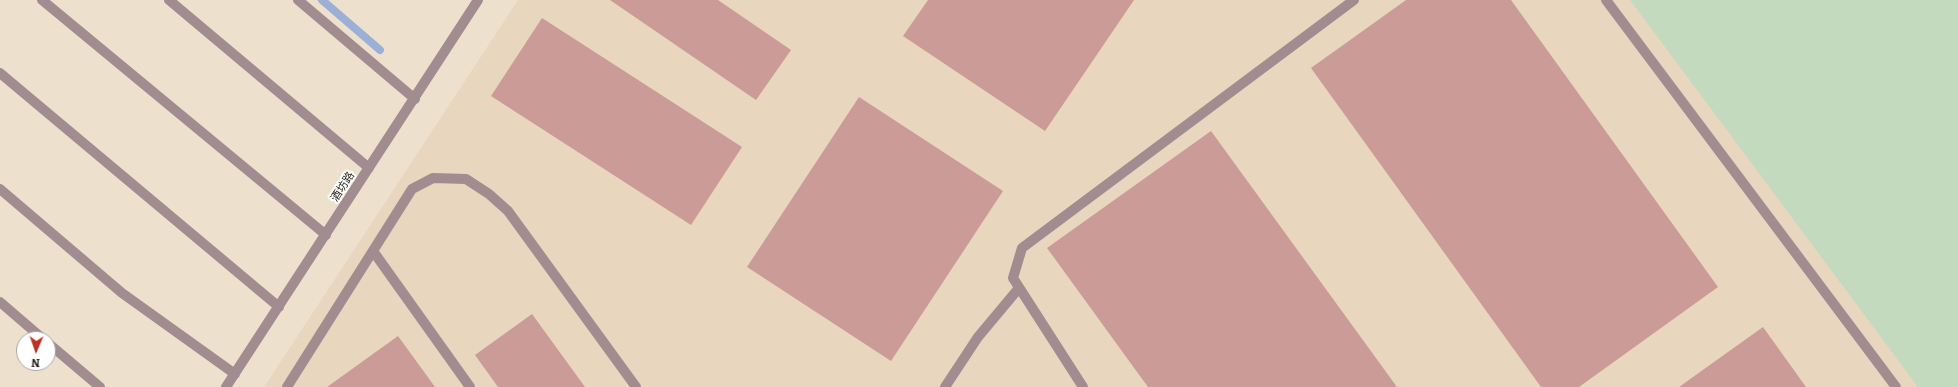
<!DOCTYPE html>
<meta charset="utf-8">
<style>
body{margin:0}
#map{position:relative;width:1958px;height:387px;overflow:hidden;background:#ede1ce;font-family:Bitter,serif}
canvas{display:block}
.north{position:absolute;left:16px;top:331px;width:40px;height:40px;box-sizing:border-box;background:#fff;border:1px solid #a7a5a3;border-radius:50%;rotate:182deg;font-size:11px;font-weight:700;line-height:16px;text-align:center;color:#231f18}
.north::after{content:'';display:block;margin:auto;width:14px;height:18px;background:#be3125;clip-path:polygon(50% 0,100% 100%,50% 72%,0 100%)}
</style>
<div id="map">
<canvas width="1958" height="387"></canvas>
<div class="north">N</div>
</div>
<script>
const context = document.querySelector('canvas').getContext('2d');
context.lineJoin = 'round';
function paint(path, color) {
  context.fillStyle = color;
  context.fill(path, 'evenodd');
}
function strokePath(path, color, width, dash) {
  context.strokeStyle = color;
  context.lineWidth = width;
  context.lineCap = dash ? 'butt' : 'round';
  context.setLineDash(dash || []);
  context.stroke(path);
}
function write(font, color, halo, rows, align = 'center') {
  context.font = font + ' Bitter,"Noto Sans SC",serif';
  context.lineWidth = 4;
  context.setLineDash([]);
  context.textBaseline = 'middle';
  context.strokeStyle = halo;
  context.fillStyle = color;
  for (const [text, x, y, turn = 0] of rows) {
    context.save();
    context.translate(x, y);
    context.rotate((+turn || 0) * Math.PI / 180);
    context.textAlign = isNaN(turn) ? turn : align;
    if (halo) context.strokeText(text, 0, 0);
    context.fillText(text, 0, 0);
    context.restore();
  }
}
paint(new Path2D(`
 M518 0H1958V387H264Z`), '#e8d7be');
paint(new Path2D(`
 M1630 0H1958V387H1918Z`), '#c4dabe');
strokePath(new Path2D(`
 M322 0 380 50`), '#9cb0d5', 8);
paint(new Path2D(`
 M610 0H718L791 50 756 100Z
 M928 0H1134L1045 131 903 36Z
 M1406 0H1511L1718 287 1579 387H1541L1311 68Z
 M542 18 742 147 691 225 491 96Z
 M859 97 1003 191 891 361 747 267Z
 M1211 131 1397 387H1148L1047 248Z
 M532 314 585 387H498L475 355Z
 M1763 327 1806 387H1679Z
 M398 336 435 387H327Z`), '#cb9b97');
strokePath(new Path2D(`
 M42 0 326 235
 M169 0 369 168
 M298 0 415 99
 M1606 0 1896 387
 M0 73 279 307
 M0 189 122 293 235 374
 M373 251 470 387
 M0 302 43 339
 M48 343 100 387
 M226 387 478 0
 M287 387 412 189 433 178 466 179 489 194 508 211 636 387
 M945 387 978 337 1019 288
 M1083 387 1013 278 1022 248 1354 0`), '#a18c90', 10);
write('11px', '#231f18', '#fff', [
 ["酒坊路",343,187,-57]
]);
</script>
